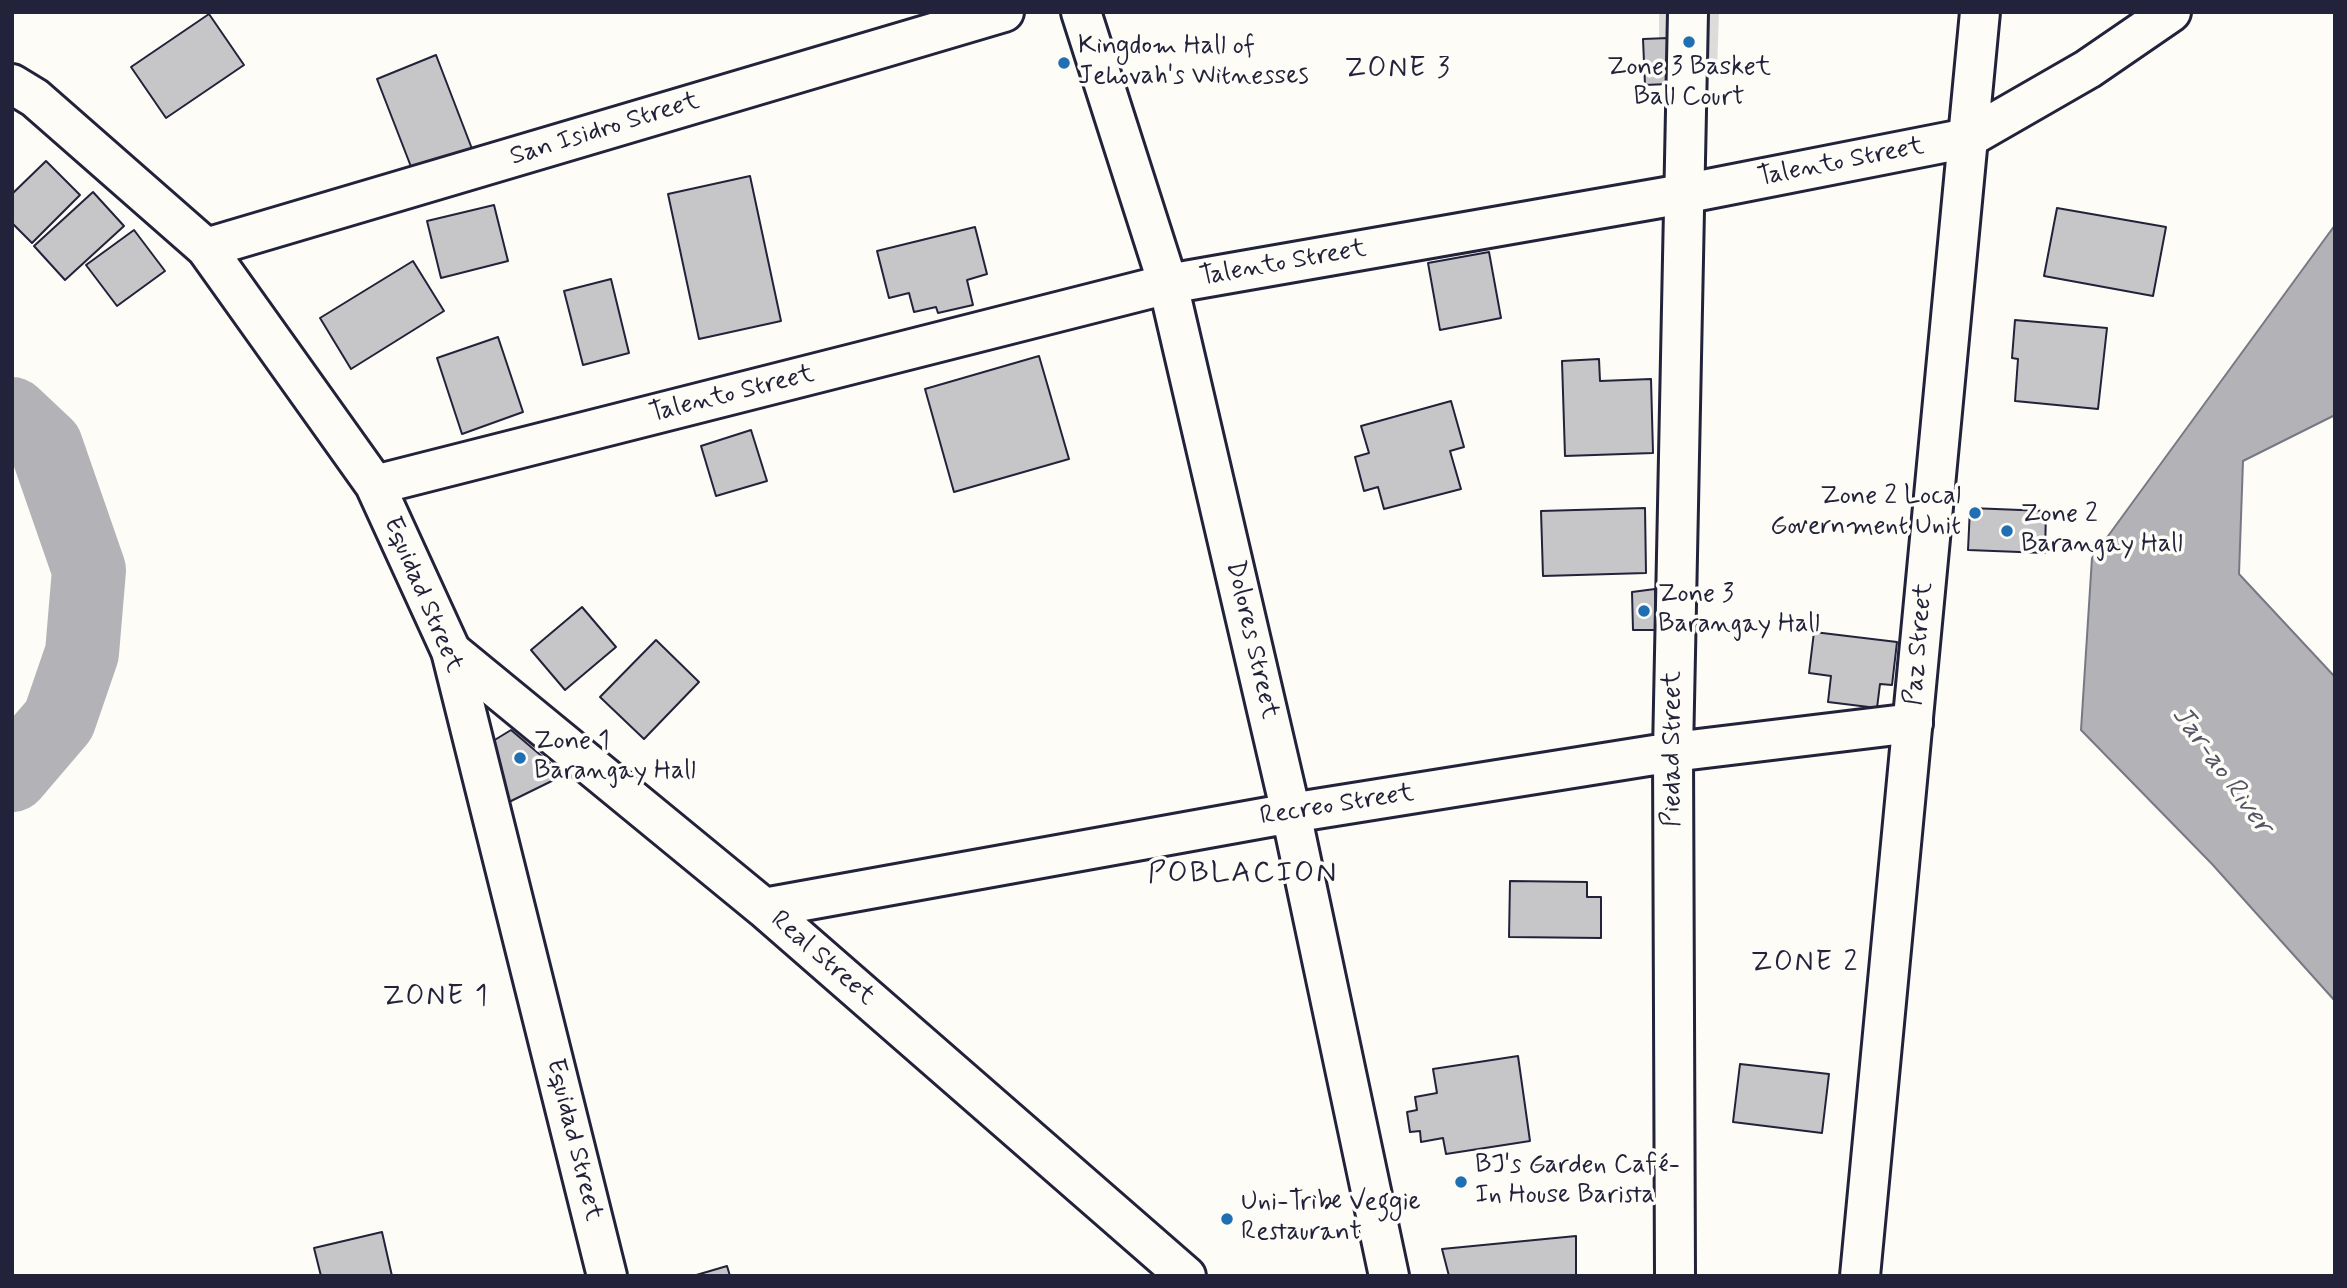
<!DOCTYPE html>
<meta charset="utf-8">
<style>
body{margin:0}
#map{position:relative;width:2347px;height:1288px;overflow:hidden;background:#fdfcf7;font-family:Mynerve,sans-serif}
canvas{display:block}
.frame{position:absolute;inset:0;border:14px solid #22223b;pointer-events:none}
</style>
<div id="map">
<canvas width="2347" height="1288"></canvas>
<div class="frame"></div>
</div>
<script>
const context = document.querySelector('canvas').getContext('2d');
context.lineJoin = 'round';
function paint(path, color) {
  context.fillStyle = color;
  context.fill(path, 'evenodd');
}
function strokePath(path, color, width, dash) {
  context.strokeStyle = color;
  context.lineWidth = width;
  context.lineCap = dash ? 'butt' : 'round';
  context.setLineDash(dash || []);
  context.stroke(path);
}
function write(font, color, halo, rows, align = 'center') {
  context.font = font + ' Mynerve,sans-serif';
  context.lineWidth = 7;
  context.setLineDash([]);
  context.textBaseline = 'middle';
  context.strokeStyle = halo;
  context.fillStyle = color;
  for (const [text, x, y, turn = 0] of rows) {
    context.save();
    context.translate(x, y);
    context.rotate((+turn || 0) * Math.PI / 180);
    context.textAlign = isNaN(turn) ? turn : align;
    if (halo) context.strokeText(text, 0, 0);
    context.fillText(text, 0, 0);
    context.restore();
  }
}
paint(new Path2D(`
 M1659 12H1719L1717 72H1659Z`), '#dddcdb');
const water = new Path2D(`
 M2335 225V415L2243 461 2239 574 2335 677V1001L2212 864 2081 730 2092 558Z`);
paint(water, '#b2b2b7');
strokePath(water, '#787885', 2);
strokePath(new Path2D(`
 M12 414 46 446 89 570 82 653 59 720 12 775`), '#b2b2b7', 74);
const building = new Path2D(`
 M209 14 244 65 166 118 131 67Z
 M1669 38 1668 84 1645 85 1643 39Z
 M436 55 474 154 415 177 377 79Z
 M46 161 80 195 32 243 12 223V194Z
 M750 176 781 321 699 339 668 194Z
 M93 192 124 226 65 280 34 246Z
 M494 205 508 261 441 278 427 221Z
 M2057 208 2166 227 2153 296 2044 276Z
 M975 227 987 274 967 280 973 305 938 313 936 307 914 312 909 293 889 298 877 251Z
 M134 230 165 271 117 306 86 265Z
 M1489 252 1501 318 1440 330 1428 263Z
 M413 261 444 311 351 369 320 318Z
 M611 279 629 353 583 365 564 291Z
 M2015 320 2107 328 2098 409 2015 401 2018 359 2012 358Z
 M498 337 523 412 462 434 437 358Z
 M1039 356 1069 459 954 492 925 389Z
 M1599 359 1600 381 1651 379 1653 453 1565 456 1562 361Z
 M1451 401 1464 447 1450 451 1461 489 1384 509 1378 487 1364 491 1355 457 1369 453 1361 426Z
 M751 430 767 481 716 496 701 446Z
 M1645 508 1646 573 1543 576 1541 511Z
 M1970 508 2046 511 2045 553 1968 550Z
 M1655 589 1656 630H1633L1632 592Z
 M582 607 616 647 565 690 531 650Z
 M1814 632 1897 642 1892 685 1880 684 1877 708 1828 702 1831 676 1809 673Z
 M656 640 699 682 644 739 600 697Z
 M511 730 564 775 507 803 493 741Z
 M1510 881 1587 882V897H1601V938L1509 937Z
 M1518 1056 1530 1141 1446 1154 1443 1138 1421 1142 1420 1131 1410 1132 1407 1112 1417 1110 1415 1097 1437 1093 1433 1069Z
 M1740 1064 1829 1074 1822 1133 1733 1122Z
 M382 1232 392 1276H321L314 1248Z
 M1576 1236V1276H1449L1442 1249Z
 M727 1266 730 1276H693Z`);
paint(building, '#c6c6c8');
strokePath(building, '#22223b', 2);
const street = new Path2D(`
 M1081 12 1168 284 1291 813 1389 1276
 M1968 138 2088 69 2171 12
 M1968 138 1980 12
 M206 248 1004 12
 M451 651 764 908 1186 1276
 M764 908 1291 813 1673 752 1913 723
 M1675 1276 1673 752 1688 12`);
const secondary = new Path2D(`
 M12 84 35 98 206 248 375 485 451 651 607 1276
 M375 485 1168 284 1683 194 1968 138 1860 1276`);
strokePath(street, '#22223b', 44);
strokePath(secondary, '#22223b', 44);
strokePath(street, '#fdfcf7', 38);
strokePath(secondary, '#fdfcf7', 38);
for (const [x, y, r, color] of [
 [1689,42,7,"#1f6fb2"],
 [1064,63,7,"#1f6fb2"],
 [1975,513,7,"#1f6fb2"],
 [2007,531,7,"#1f6fb2"],
 [1644,611,7,"#1f6fb2"],
 [520,758,7,"#1f6fb2"],
 [1461,1182,7,"#1f6fb2"],
 [1227,1219,7,"#1f6fb2"]
]) {
  const dot = new Path2D();
  dot.arc(x, y, r, 0, 2 * Math.PI);
  context.fillStyle = color;
  context.fill(dot);
  strokePath(dot, '#fdfcf7', 2.5);
}
write('26px', '#22223b', '#fdfcf7', [
 ["Kingdom Hall of",1078,48],
 ["Jehovah's Witnesses",1078,78],
 ["Zone 3 Basket",1689,69,"center"],
 ["Ball Court",1689,99,"center"],
 ["Zone 2 Local",1961,498,"right"],
 ["Government Unit",1961,528,"right"],
 ["Zone 2",2021,516],
 ["Barangay Hall",2021,546],
 ["Zone 3",1658,596],
 ["Barangay Hall",1658,626],
 ["Zone 1",534,743],
 ["Barangay Hall",534,773],
 ["BJ's Garden Café-",1475,1167],
 ["In House Barista",1475,1197],
 ["Uni-Tribe Veggie",1241,1204],
 ["Restaurant",1241,1234]
], 'left');
write('26px', '#22223b', '#fdfcf7', [
 ["San Isidro Street",605,130,-17],
 ["Talento Street",1841,163,-11],
 ["Talento Street",1283,264,-10],
 ["Talento Street",732,395,-14],
 ["Equidad Street",422,595,67],
 ["Dolores Street",1251,640,77],
 ["Paz Street",1920,644,-85],
 ["Piedad Street",1674,749,-90],
 ["Recreo Street",1337,806,-9],
 ["Real Street",822,959,41],
 ["Equidad Street",573,1140,76]
]);
context.letterSpacing = '2px';
write('28px', '#22223b', '#fdfcf7', [
 ["ZONE 3",1398,70],
 ["ZONE 2",1805,964],
 ["ZONE 1",436,998]
]);
context.letterSpacing = '0px';
write('italic 28px', '#545466', '#fdfcf7', [
 ["Jar-ao River",2221,771,54]
]);
context.letterSpacing = '2px';
write('30px', '#22223b', '#fdfcf7', [
 ["POBLACION",1243,875]
]);
context.letterSpacing = '0px';
</script>
